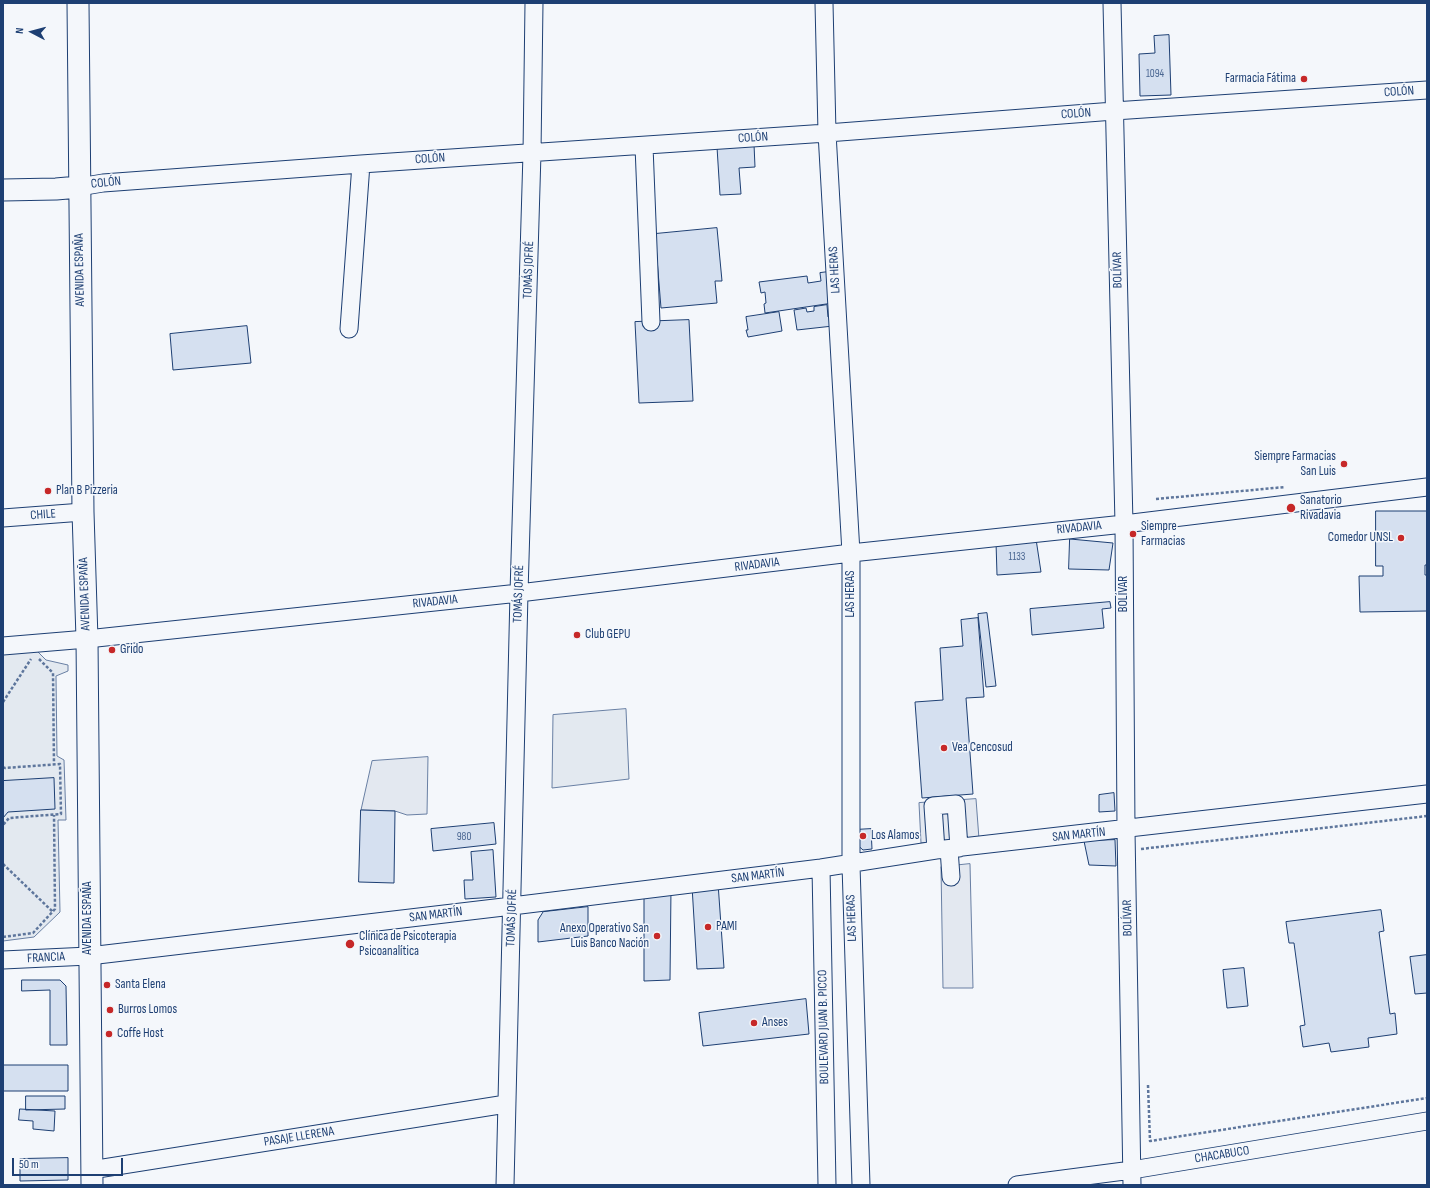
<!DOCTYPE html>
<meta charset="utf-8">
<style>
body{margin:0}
#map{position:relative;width:1430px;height:1188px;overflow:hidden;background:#f4f7fb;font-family:"Sofia Sans Condensed",sans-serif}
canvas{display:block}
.frame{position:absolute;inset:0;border:4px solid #1d3f73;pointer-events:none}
.north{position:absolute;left:12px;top:12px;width:40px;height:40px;-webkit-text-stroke:3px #f4f7fb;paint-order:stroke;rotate:276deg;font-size:11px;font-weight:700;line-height:16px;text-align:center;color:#1d3f73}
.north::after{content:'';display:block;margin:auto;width:14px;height:18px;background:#1d3f73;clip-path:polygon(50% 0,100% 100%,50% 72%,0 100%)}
.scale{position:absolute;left:12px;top:1158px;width:111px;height:18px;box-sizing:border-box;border:2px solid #1d3f73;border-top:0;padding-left:5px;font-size:12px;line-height:14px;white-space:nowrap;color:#1d3f73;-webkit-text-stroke:3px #f4f7fb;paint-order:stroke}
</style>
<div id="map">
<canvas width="1430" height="1188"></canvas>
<div class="frame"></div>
<div class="north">N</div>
<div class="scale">50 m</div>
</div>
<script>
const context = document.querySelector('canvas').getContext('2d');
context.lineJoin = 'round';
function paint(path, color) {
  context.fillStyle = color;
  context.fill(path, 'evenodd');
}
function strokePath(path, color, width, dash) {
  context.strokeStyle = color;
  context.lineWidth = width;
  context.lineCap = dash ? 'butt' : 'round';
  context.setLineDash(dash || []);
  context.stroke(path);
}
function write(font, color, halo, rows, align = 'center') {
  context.font = font + ' "Sofia Sans Condensed",sans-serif';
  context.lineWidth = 3;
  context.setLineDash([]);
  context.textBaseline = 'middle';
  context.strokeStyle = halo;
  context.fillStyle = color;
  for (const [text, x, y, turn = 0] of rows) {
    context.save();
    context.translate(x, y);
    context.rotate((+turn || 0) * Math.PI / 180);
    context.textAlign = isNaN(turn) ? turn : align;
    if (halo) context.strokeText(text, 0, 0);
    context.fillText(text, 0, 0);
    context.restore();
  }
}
const green = new Path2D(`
 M32 646 46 660 68 665V671L56 676 57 756 64 760 66 820H58L60 912 34 937 3 941V650Z
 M626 709 629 779 552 788 553 715Z`);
paint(green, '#e3e9f0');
strokePath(green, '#687fa3', 1);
const parking = new Path2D(`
 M428 757 427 814 407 815 395 811 361 810 372 761Z
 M976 799 979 839 921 843 919 803Z
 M970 864 973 988H943L941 867Z`);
paint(parking, '#e3e8f0');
strokePath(parking, '#687fa3', 1);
const building = new Path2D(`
 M1169 35 1171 95 1140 96 1139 54 1155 53 1154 36Z
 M754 144 755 167 739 168 741 194 720 195 717 147Z
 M717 228 722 281H715L717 303 661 308 655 234Z
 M828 272 833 303 765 313 764 304 766 303 765 292 761 293 759 282 807 276 808 283 821 281 820 273Z
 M827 305 828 317 832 316 833 326 797 330 794 310 806 308 807 312 814 311V307Z
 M779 312 782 331 748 337 746 330H748L746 317Z
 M689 320 693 401 639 403 635 322Z
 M247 326 251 363 173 370 170 334Z
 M1376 511H1427V565H1425V575H1427V611L1360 612 1359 576H1383V566H1376Z
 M1036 539 1041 572 997 575 996 542Z
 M1070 539 1113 543 1109 570 1069 569Z
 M1110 602 1111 608 1102 609 1104 628 1032 635 1030 609Z
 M987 613 996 686 986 687 978 614Z
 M978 618 984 697 966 698 973 794 922 798 915 702 943 700 940 648 963 646 961 620Z
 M54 778 55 809 8 812 3 818V781Z
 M1114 793 1115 811 1099 812V795Z
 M361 810 395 811 394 883 359 882Z
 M494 823 496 844 433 851 431 829Z
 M871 829 872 849 863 850 854 842V830Z
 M1115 840 1116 866 1089 865 1084 841Z
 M493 850 496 897 465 899 464 880H473L471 852Z
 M718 883 724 968 697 969 692 886Z
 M671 889 670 980 644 981V892Z
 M588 907V936L538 942V920L543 912Z
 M1381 910 1384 931 1379 932 1390 1014 1395 1013 1397 1034 1368 1038 1369 1047 1331 1052 1329 1043 1303 1047 1300 1026 1305 1025 1294 943H1289L1286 922Z
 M1427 955V993L1415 994 1410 957Z
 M1244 968 1248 1006 1227 1008 1223 970Z
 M22 980H60L66 986 67 1045H50V990L22 991Z
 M806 999 809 1034 703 1046 699 1013Z
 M3 1065H68V1091H3Z
 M26 1096H65V1109L26 1110Z
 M20 1109 55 1111 54 1131 33 1129V1121L19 1120Z
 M68 1158V1180L20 1181V1159Z`);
paint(building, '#d5e0f0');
strokePath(building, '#1d3f73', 1);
const minor = new Path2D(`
 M824 3 827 133 851 553V865L861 1185
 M1112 3 1124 524 1126 830 1132 1185
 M644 146 651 322
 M79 187 103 183 361 164 827 133 1114 111 1427 90
 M349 329 361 164
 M3 518 83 512
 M3 646 87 639 519 593 851 553 1124 524 1427 487
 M949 849 951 877
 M936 850 933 806 956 804 959 848
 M821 868 827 1185
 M3 960 89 956 512 906 821 868 936 850 1427 794
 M91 1170 506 1104
 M505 1185 519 593 532 153 534 3
 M1017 1185 1132 1170 1427 1121`);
const major = new Path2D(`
 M78 3 83 512 87 639 92 1185
 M3 190 56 189 79 187`);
strokePath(minor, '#1d3f73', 19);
strokePath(major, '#1d3f73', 23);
strokePath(new Path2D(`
 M1156 499 1285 487
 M39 659 53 673 54 765
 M3 702 31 659
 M3 767 5 768 60 764 61 814 9 818 3 825
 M1141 849 1427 816
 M3 864 53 912
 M3 937 33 933 55 909 54 815
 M1148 1085 1150 1141 1427 1098`), '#5e769c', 2.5, [3, 2]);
strokePath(minor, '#f4f7fb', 17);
strokePath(major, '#f4f7fb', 21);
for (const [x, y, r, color] of [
 [1304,79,4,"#c62828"],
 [1344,464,4,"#c62828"],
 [48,491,4,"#c62828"],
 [1291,508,5,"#c62828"],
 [1133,534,4,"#c62828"],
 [1401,538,4,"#c62828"],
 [577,635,4,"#c62828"],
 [112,650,4,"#c62828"],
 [944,748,4,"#c62828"],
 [863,836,4,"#c62828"],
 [708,927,4,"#c62828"],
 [657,936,4,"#c62828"],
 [350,944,5,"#c62828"],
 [107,985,4,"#c62828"],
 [110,1010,4,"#c62828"],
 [754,1023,4,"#c62828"],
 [109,1034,4,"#c62828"]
]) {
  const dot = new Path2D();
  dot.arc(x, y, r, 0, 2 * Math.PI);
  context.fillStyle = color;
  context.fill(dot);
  strokePath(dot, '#f4f7fb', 1.5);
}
write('11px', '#4b6792', null, [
 ["1094",1155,74],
 ["1133",1017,557],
 ["980",464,837]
]);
write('13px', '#1d3f73', '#f4f7fb', [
 ["Farmacia Fátima",1296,79,"right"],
 ["Siempre Farmacias",1336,457,"right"],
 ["San Luis",1336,472,"right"],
 ["Plan B Pizzeria",56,491],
 ["Sanatorio",1300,501],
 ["Rivadavia",1300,516],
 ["Siempre",1141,527],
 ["Farmacias",1141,542],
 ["Comedor UNSL",1393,538,"right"],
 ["Club GEPU",585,635],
 ["Grido",120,650],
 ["Vea Cencosud",952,748],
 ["Los Alamos",871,836],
 ["PAMI",716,927],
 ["Anexo Operativo San",649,929,"right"],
 ["Luis Banco Nación",649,944,"right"],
 ["Clínica de Psicoterapia",359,937],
 ["Psicoanalítica",359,952],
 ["Santa Elena",115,985],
 ["Burros Lomos",118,1010],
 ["Anses",762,1023],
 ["Coffe Host",117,1034]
], 'left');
write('13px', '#1d3f73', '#f4f7fb', [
 ["COLÓN",1399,92,-4],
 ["COLÓN",1076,114,-4],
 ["COLÓN",753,138,-4],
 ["COLÓN",430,159,-4],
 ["COLÓN",106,183,-6],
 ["AVENIDA ESPAÑA",80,270,-91],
 ["TOMÁS JOFRÉ",529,270,-88],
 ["LAS HERAS",835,270,-93],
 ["BOLÍVAR",1118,270,-91],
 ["CHILE",43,515,-4],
 ["RIVADAVIA",1079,528,-6],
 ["RIVADAVIA",757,565,-7],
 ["AVENIDA ESPAÑA",85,594,-92],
 ["TOMÁS JOFRÉ",519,594,-88],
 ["LAS HERAS",851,594,-90],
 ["BOLÍVAR",1124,594,-90],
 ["RIVADAVIA",435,602,-6],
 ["SAN MARTÍN",1079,835,-6],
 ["SAN MARTÍN",758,876,-7],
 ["SAN MARTÍN",436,915,-7],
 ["AVENIDA ESPAÑA",88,918,-90],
 ["TOMÁS JOFRÉ",512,918,-88],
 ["LAS HERAS",852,918,-92],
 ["BOLÍVAR",1128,918,-91],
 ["FRANCIA",46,958,-3],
 ["BOULEVARD JUAN B. PICCO",824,1027,-91],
 ["PASAJE LLERENA",299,1137,-9],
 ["CHACABUCO",1222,1155,-9]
]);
</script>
